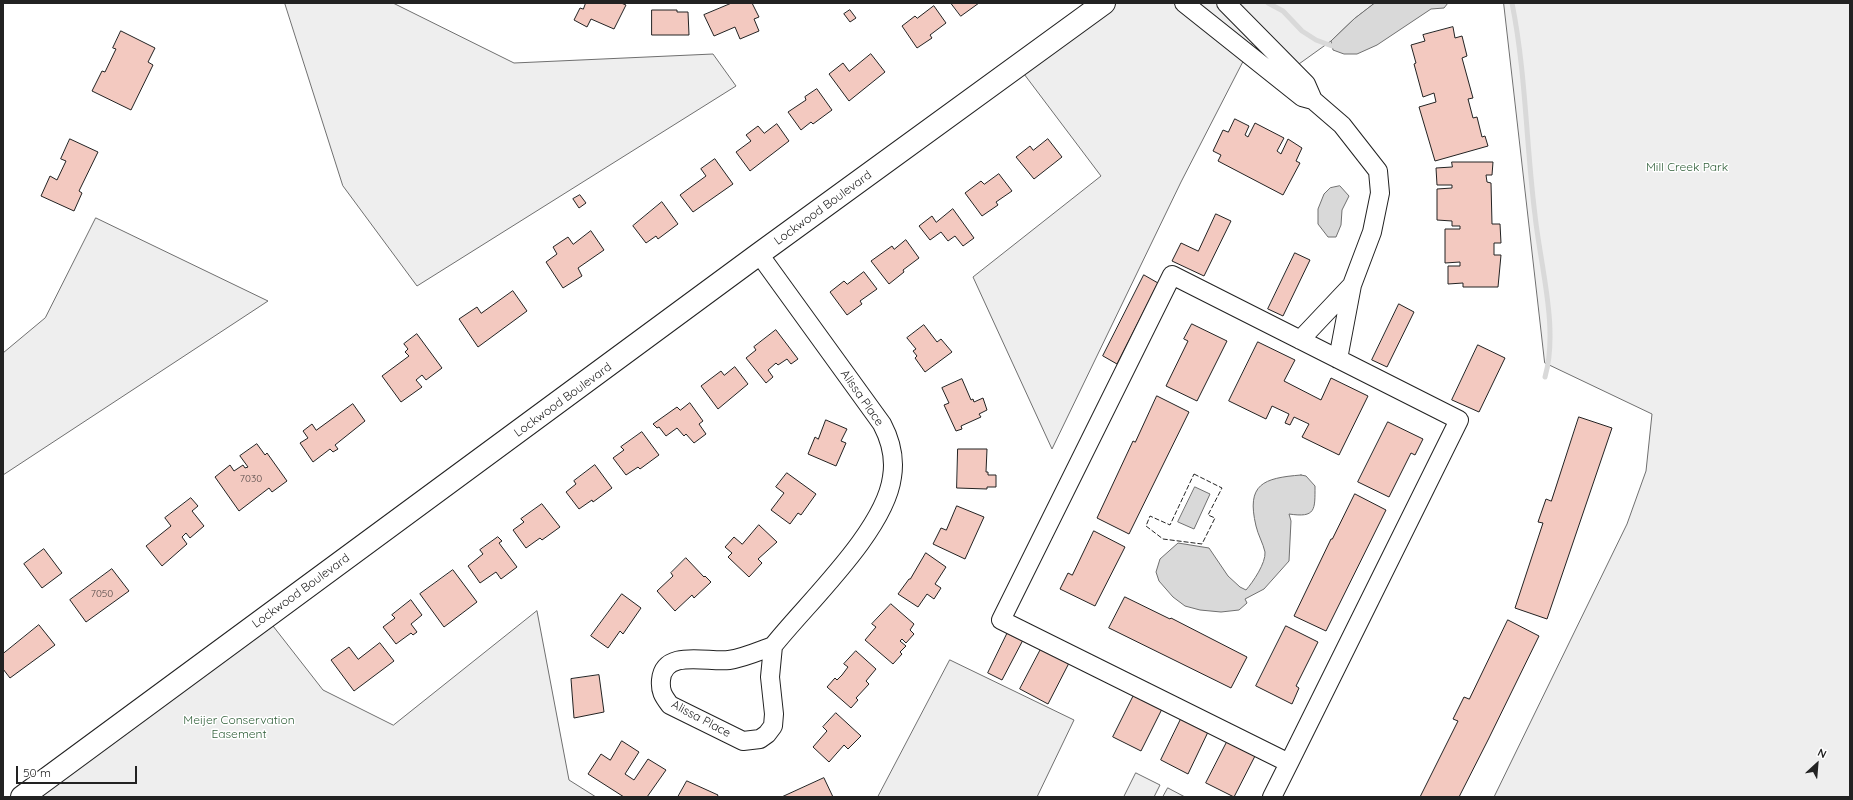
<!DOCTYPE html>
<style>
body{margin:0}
#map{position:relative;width:1853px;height:800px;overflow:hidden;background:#fff;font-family:Quicksand,sans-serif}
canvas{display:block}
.frame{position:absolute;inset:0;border:4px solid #222;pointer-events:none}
.north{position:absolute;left:1797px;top:744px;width:40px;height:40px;-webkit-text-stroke:3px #fff;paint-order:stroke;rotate:26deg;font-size:11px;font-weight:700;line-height:16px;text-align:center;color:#222}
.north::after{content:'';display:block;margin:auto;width:14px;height:18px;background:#222;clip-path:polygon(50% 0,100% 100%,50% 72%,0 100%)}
.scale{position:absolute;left:16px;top:766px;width:121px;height:18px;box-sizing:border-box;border:2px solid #222;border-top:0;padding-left:5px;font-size:12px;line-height:14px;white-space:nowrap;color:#222;-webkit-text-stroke:3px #fff;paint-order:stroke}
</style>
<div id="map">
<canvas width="1853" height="800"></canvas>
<div class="frame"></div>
<div class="north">N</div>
<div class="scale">50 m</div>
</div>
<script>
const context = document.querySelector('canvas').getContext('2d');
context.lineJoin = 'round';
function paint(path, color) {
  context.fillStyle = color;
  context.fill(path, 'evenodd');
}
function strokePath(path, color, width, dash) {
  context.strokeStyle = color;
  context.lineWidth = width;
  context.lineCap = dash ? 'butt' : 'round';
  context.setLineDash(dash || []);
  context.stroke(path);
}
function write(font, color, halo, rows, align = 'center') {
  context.font = font + ' Quicksand,sans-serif';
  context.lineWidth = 3;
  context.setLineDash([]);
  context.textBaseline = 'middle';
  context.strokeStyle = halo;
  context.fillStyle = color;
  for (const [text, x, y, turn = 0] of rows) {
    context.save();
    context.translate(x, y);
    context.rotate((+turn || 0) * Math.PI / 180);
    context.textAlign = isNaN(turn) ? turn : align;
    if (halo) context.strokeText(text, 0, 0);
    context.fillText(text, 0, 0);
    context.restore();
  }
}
const green = new Path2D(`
 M285 3H393L514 63 713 54 736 86 417 286 343 186Z
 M1104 3H1375L1354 19 1331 41 1285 74 1253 42 1181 182 1052 449 973 277 1101 176 1018 66Z
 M1504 3H1850V797H1494L1627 524 1646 471 1652 414 1545 363Z
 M96 218 268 301 3 475V353L45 318Z
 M537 611 569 780 596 797H22L266 617 323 690 393 725Z
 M950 660 1074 720 1037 797H878Z
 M1136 773 1160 785 1154 797H1124Z
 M1168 788 1185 797H1163Z`);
paint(green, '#eee');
strokePath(green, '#6f6f6f', 1);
const water = new Path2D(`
 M1375 3H1448L1444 8 1431 9 1377 45 1357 54H1344L1333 50 1331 41 1354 19Z
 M1340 186 1349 196 1342 210 1341 225 1336 237H1328L1318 224V209L1324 194 1330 188Z
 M1301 475 1306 476 1315 486C1315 510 1316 518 1289 514L1291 521 1289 561 1264 589 1245 599 1247 603 1239 610 1221 612 1200 610 1185 606 1173 597 1159 581 1156 572 1160 559 1178 543 1209 548 1228 576 1240 587 1246 590C1253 582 1266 563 1265 552 1263 543 1258 535 1256 526 1246 484 1263 478 1301 475Z
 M1195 487 1210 494 1194 529 1178 522Z`);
paint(water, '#d9d9d9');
strokePath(water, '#6f6f6f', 1);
strokePath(new Path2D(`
 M1268 3 1283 11 1302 31 1316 40 1332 46
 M1512 3C1526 73 1526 144 1535 215 1540 264 1559 329 1545 377`), '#d9d9d9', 5);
const building = new Path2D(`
 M586 3H621L626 5 614 29 591 19 587 27 574 20 580 8 583 9Z
 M732 3H752L759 17 754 19 759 31 740 39 735 27 714 36 704 15Z
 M951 3H979L961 16Z
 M934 6 946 23 930 35 932 38 917 48 902 26 915 16 917 18Z
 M652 10H677V12H688L689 35H652Z
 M850 10 856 18 850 22 844 14Z
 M1453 27 1455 38 1462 36 1467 56 1462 58 1473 98 1468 99 1473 118 1477 117 1482 137 1485 136 1488 146 1435 161 1419 107 1436 102 1434 93 1423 97 1414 64 1416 63 1411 45 1425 41 1423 35Z
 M121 31 155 48 148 62 153 65 131 110 92 91 102 71 105 72 116 49 113 48Z
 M871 54 885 72 849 101 829 74 843 63 849 71Z
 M817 89 832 110 813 124 811 122 801 130 788 112 806 100 805 97Z
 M1235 119 1249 126 1245 135 1248 137 1255 123 1284 138 1277 151 1281 154 1288 139 1302 148 1296 161 1300 163 1283 195 1218 161 1221 155 1213 151 1223 130 1228 132Z
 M777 124 789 141 750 171 736 152 751 141 746 135 758 126 764 133Z
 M70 139 98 152 79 191 82 193 74 211 41 196 50 176 57 180 66 161 61 159Z
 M1048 139 1062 157 1034 179 1016 157 1030 146 1033 150Z
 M715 159 733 184 693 212 680 195 706 176 701 169Z
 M1452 162H1493L1492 175H1486L1487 182 1491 183 1492 224H1500L1501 243H1494V255H1501L1498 287H1463V283L1448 284V266H1460V262L1445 263V229H1460V226H1452V221L1437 220V189L1452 188V185H1437L1436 168 1452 167Z
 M999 174 1012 191 996 202 998 205 982 216 965 193 981 181 984 184Z
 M580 195 586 203 579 208 573 199Z
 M662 202 678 224 658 239 656 236 646 243 633 226Z
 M953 209 974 238 963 246 955 236 948 241 941 232 930 240 919 226 932 216 936 222Z
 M1216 214 1231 221 1204 276 1172 261 1181 243 1198 251Z
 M591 231 604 250 578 268 582 276 563 288 546 262 557 254 553 247 568 237 573 244Z
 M906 240 919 258 903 270 904 272 889 284 871 261 892 246 894 249Z
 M1295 253 1310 260 1283 316 1268 309Z
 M864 272 877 289 860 301 862 304 847 315 830 292 844 281 847 284Z
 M1144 275 1158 283 1117 364 1103 356Z
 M513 291 527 311 478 347 459 319 477 307 481 313Z
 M1399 304 1414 312 1387 367 1372 360Z
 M1192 324 1227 341 1197 401 1166 386 1188 341 1184 339Z
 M924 325 937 342 941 339 952 352 925 372 915 358 917 356 913 351 916 349 907 338Z
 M776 330 798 359 791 364 787 359 778 365 776 363 768 370 773 377 766 383 746 358 756 350 754 347Z
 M417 334 442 368 426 380 422 375 416 380 422 387 401 402 382 376 409 356 405 352 408 349 404 344Z
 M1258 342 1295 360 1284 381 1321 400 1331 378 1368 396 1339 455 1302 437 1309 424 1294 417 1290 425 1285 423 1289 414 1272 406 1266 419 1229 401Z
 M1478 345 1505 358 1479 412 1452 400Z
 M735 367 748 384 718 409 701 386 721 371 724 375Z
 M962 379 971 400 973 399 974 402 983 398 987 410 979 414 981 417 961 426 962 429 956 431 944 405 949 403 942 388Z
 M1157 396 1189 412 1129 534 1097 518 1133 441 1135 442Z
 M690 403 703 421 699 424 706 434 694 443 686 434 684 436 677 428 666 436 659 427 657 428 653 424 677 407 680 410Z
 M353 404 365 421 335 445 338 449 333 452 330 449 313 462 300 443 308 438 303 431 312 424 316 430Z
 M1579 417 1612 428 1547 619 1515 608 1543 523 1538 522 1546 499 1551 501Z
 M826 420 847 429 841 441 846 443 836 466 808 454 815 437 818 439Z
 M1388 422 1423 439 1415 455 1411 453 1389 497 1358 482Z
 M642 432 659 455 640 469 638 467 626 475 613 458 624 450 621 447Z
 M257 444 265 455 267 453 287 481 272 492 269 488 239 511 215 477 230 465 234 471 243 465 245 468 248 467 240 456Z
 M958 449H987L986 472H988V475H996V487H987V489L957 488Z
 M595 465 612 488 593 502 592 500 579 509 566 492 576 484 574 481Z
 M787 473 816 494 801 515 798 513 790 524 771 510 784 493 776 487Z
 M1355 494 1386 510 1326 631 1294 616 1331 539H1332Z
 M191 498 198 506 192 511 204 526 190 538 186 533 182 537 187 544 162 566 146 546 171 526 165 518Z
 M542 504 560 527 542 540 540 538 526 548 513 530 524 522 521 519Z
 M957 506 984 517 965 559 933 544 941 528 946 530Z
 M759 525 777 542 758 559 762 563 749 577 728 557 732 553 725 547 734 537 742 544Z
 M1094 531 1125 547 1095 606 1060 589 1068 573 1072 575Z
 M498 537 502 541 499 543 517 567 501 579 496 572 480 583 468 566 483 554 480 550Z
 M44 549 62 573 42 588 24 564Z
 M926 553 946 567 935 584 941 588 934 599 927 594 918 607 898 594 909 579H910Z
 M686 558 704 577 705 576 711 582 694 598 692 595 675 611 657 591 673 576 671 573Z
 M112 569 129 591 86 622 70 600Z
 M453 570 477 602 444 627 420 594Z
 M622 594 641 608 623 634 620 631 608 648 591 636Z
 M1125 597 1170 619 1171 618 1247 657 1231 688 1109 628Z
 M411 600 422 615 411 624 417 632 413 635 411 633 396 644 383 627 395 618 392 615Z
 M891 604 914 624 910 630 914 634 906 643 902 639 900 641 906 646 900 652 902 654 893 664 865 640 876 627 872 624Z
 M1508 620 1539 636 1488 740 1459 797H1420L1458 721 1453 719 1464 697 1469 699Z
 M39 625 55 645 10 678 3 669V654Z
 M1286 626 1318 642 1296 686 1299 688 1292 704 1256 686Z
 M1008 632 1023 640 1002 680 988 673Z
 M380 643 394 661 354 691 331 660 349 647 358 659Z
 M1041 649 1069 663 1048 704 1020 689Z
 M856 651 876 669 866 681 869 684 856 698 858 700 851 708 827 687 835 678 837 680 842 675 848 667 844 664Z
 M599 675 604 712 574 718 571 679Z
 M1134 695 1162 709 1141 751 1113 737Z
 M836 713 861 736 848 749 844 745 829 762 813 747 827 731 823 727Z
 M1181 719 1208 732 1188 774 1161 760Z
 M622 741 639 752 625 774 634 780 648 759 666 770 647 797H624L588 774 601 754 610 760Z
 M1227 742 1255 756 1234 797 1206 783Z
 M824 778 833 797H782Z
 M687 781 718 795 717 797H678Z`);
paint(building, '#f3c9c0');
strokePath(building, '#222', 1);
const minor = new Path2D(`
 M1184 3 1302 97 1313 100 1342 125 1378 171 1380 193 1372 232 1352 285 1338 359
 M1226 3 1306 84 1313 100
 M759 254 882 424C891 441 895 459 892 477 885 531 807 603 773 646
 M1172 275 1459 420 1289 763 1001 620Z
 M1300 340 1352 285
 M773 646 770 677 774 714 773 726 767 734 760 739 743 741 670 705C663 696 660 691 661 680 664 648 709 663 729 660 744 658 759 651 773 646Z
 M1272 797 1289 763`);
const major = new Path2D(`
 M22 797 759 254 1104 3`);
strokePath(minor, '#222', 20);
strokePath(major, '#222', 24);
strokePath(minor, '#fff', 18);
strokePath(major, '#fff', 22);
strokePath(new Path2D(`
 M1194 474 1222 488 1208 515 1215 518 1202 544 1163 539 1146 526 1150 516 1170 525Z`), '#222', 1, [5, 2]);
write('10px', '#564c4a', null, [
 ["7030",251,479],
 ["7050",102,594]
]);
write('12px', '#2f5e38', '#fff', [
 ["Mill Creek Park",1687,167],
 ["Meijer Conservation",239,720],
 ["Easement",239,734]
]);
write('12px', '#222', '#fff', [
 ["Lockwood Boulevard",823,208,-36],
 ["Alissa Place",862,398,55],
 ["Lockwood Boulevard",563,400,-36],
 ["Lockwood Boulevard",301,591,-36],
 ["Alissa Place",701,719,28]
]);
</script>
